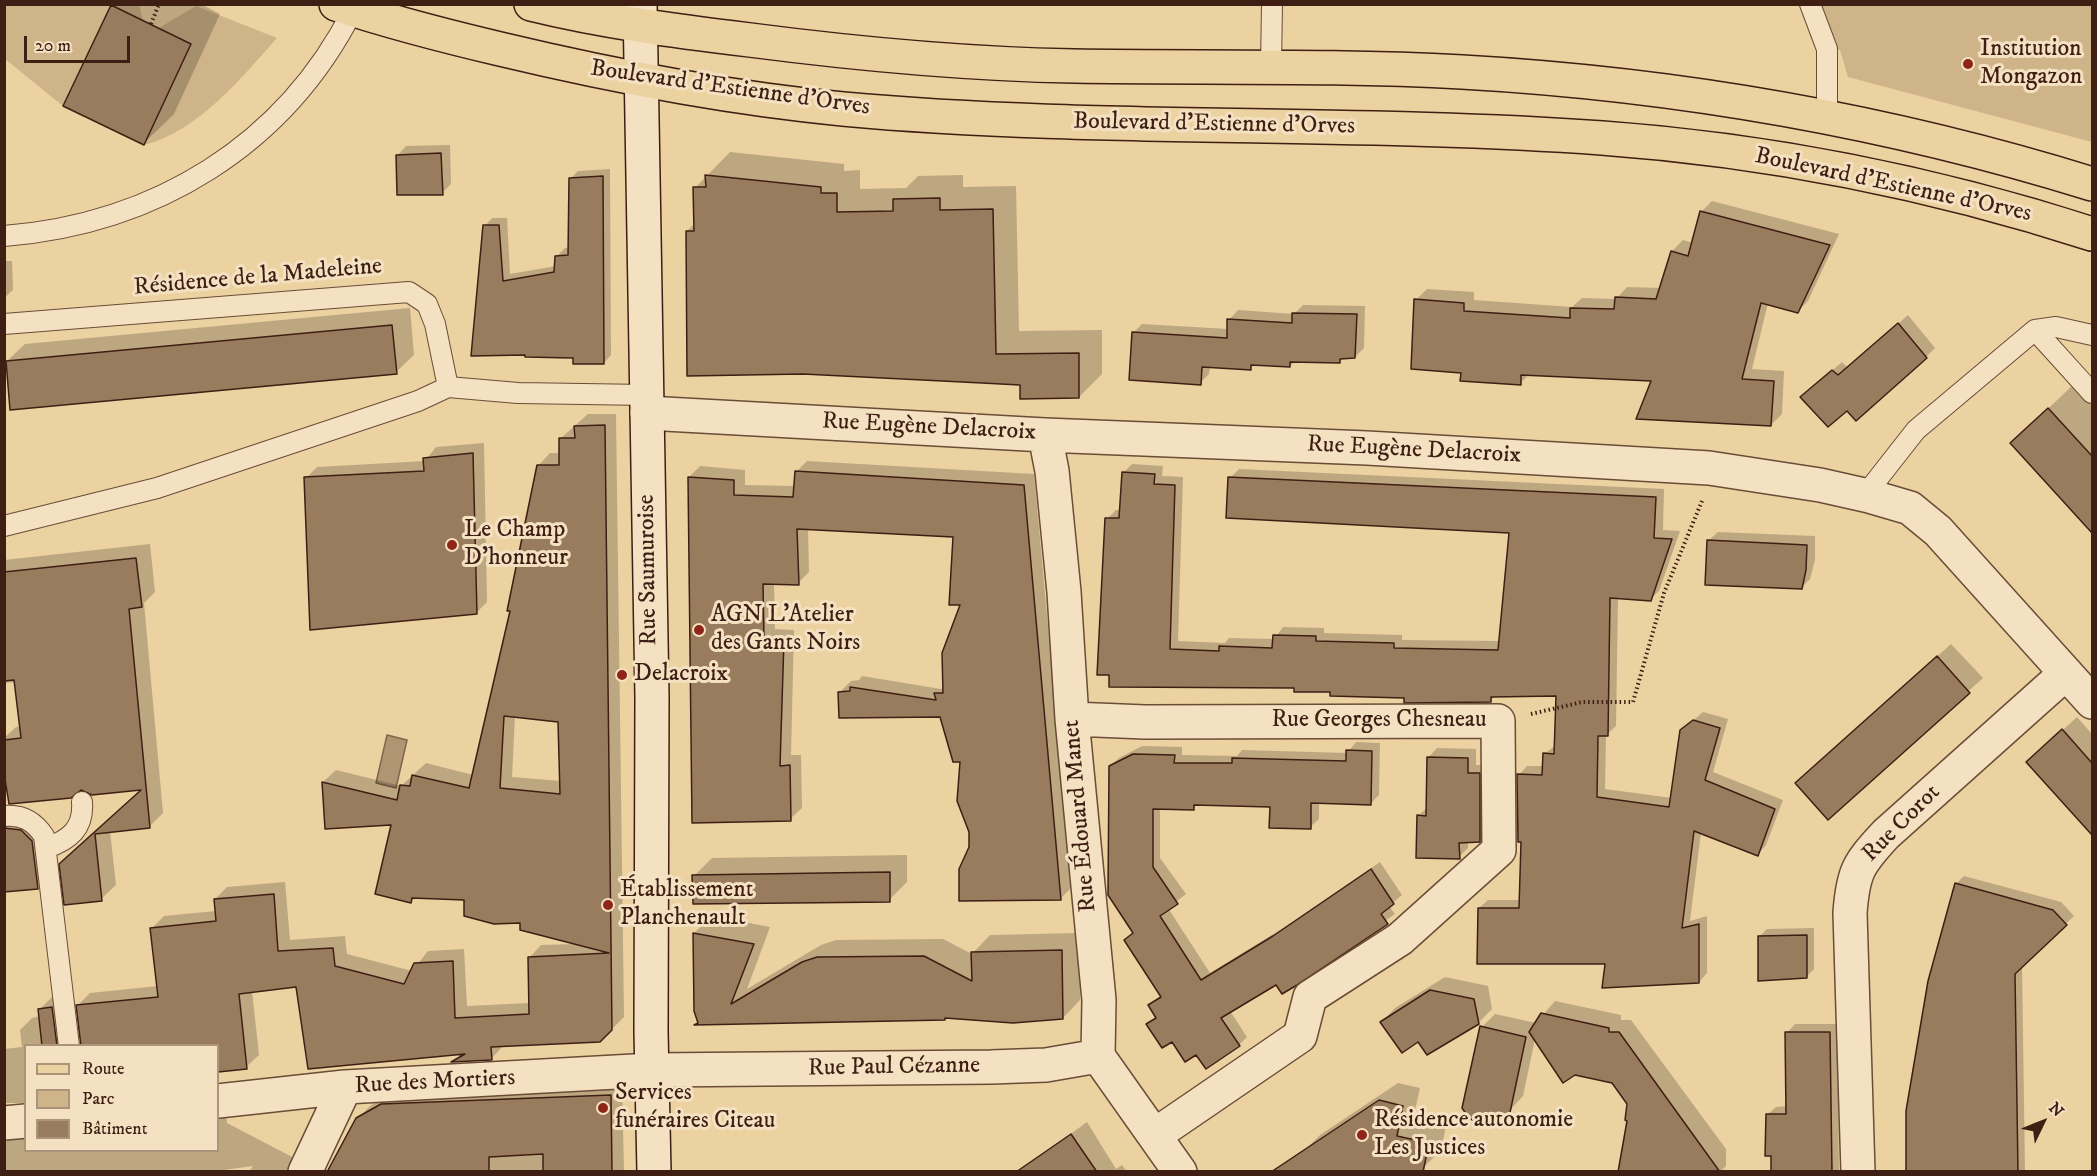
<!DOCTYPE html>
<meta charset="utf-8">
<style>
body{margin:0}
#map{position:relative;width:2097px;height:1176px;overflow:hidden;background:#ecd1a1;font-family:"IM FELL DW Pica",serif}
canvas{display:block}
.frame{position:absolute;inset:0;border:6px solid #3f1f14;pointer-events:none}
.legend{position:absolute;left:24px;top:1044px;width:195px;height:108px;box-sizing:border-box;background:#f3e1c2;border:2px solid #ab937c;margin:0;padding:8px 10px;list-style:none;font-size:18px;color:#3f1f14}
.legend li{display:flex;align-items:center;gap:12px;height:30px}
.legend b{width:30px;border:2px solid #ab937c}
.north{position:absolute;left:2013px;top:1092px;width:60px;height:60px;-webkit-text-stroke:4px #f3e1c2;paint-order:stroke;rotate:47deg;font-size:16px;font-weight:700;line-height:24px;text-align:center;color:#3f1f14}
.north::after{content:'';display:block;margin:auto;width:21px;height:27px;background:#3f1f14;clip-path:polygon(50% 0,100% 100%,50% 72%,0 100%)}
.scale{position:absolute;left:24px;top:36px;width:106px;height:27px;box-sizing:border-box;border:3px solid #3f1f14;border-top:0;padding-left:8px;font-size:18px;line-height:21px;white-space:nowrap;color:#3f1f14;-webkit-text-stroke:4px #f3e1c2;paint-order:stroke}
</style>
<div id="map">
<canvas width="2097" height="1176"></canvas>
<div class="frame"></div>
<ul class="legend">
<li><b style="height:8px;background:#ecd1a1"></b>Route</li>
<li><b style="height:16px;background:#cfb389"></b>Parc</li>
<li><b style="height:16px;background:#997c5d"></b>Bâtiment</li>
</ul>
<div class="north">N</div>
<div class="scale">20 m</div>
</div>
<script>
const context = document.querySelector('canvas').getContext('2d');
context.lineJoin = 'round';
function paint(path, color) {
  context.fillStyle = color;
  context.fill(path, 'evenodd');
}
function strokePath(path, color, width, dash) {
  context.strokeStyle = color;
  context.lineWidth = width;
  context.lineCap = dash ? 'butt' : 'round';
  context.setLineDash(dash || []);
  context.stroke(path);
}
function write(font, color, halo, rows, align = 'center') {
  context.font = font + ' "IM FELL DW Pica",serif';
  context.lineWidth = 6;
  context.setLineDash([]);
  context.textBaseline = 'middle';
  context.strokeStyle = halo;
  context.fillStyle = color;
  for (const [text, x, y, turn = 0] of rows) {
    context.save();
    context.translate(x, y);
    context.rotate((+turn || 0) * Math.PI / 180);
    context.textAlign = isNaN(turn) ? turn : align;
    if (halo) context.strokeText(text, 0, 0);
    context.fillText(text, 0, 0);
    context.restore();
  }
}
paint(new Path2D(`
 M5 5H139L143 21 111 6 63 106 5 59Z
 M1800 5H2092V142L1848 77 1840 50 1816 48Z
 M196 6 277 38C241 78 199 131 144 145L191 44 159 28Z`), '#cfb389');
const water = new Path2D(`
 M387 735 407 740 396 788 376 783Z`);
paint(water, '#b19471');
strokePath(water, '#83654c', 1.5);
paint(new Path2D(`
 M114 4H201L220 14 174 114 144 143 112 6Z
 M450 145 451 184 442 193 397 156 406 146Z
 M730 152 844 164V171L860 170V189L906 188 918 176 963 175V187L1016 186 1019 331 1102 330V374L1079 397 1021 384 687 231 695 223V188Z
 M610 169 611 355 604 363 574 357 527 353 472 354 485 226 492 218H507L510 274 556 266 557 256 565 248H569L570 179 578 171Z
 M1712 201 1839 234 1808 301 1797 312 1768 303 1752 369 1784 371 1782 414 1771 425 1653 380 1530 374 1520 383 1462 372 1416 300 1427 289 1474 292V300L1572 307 1582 298 1616 299 1627 287 1661 288 1672 251 1683 240 1693 243 1701 212Z
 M4 261H12L13 290 4 298Z
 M1303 305 1365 306 1364 348 1355 357H1344L1339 362 1295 361 1290 366 1255 364 1250 368 1210 366 1209 374 1200 383 1133 333 1142 324 1228 329 1229 320 1238 310 1294 314Z
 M410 308 414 355 396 372 7 361 25 344Z
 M1908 315 1935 348 1926 357 1847 409 1811 388 1842 362 1848 368Z
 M2073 385 2092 406V531L2012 443Z
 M588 414H616L624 1017 600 1041 503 1046 491 1059 455 1061 462 1053 297 985 252 991 259 1055 246 1067 218 1070V1046H78L82 1045 78 1005 90 993 158 986 152 928 164 916 216 911 215 899 227 887 285 882 290 940 345 936 347 954 412 971 428 951 464 949 467 1006 530 1003 529 958 541 945 575 944 465 898 416 896 411 902 393 824 327 828 323 782 336 770 401 786 426 763 473 775 512 610 538 466 550 453H560V439ZM515 715 560 721 561 781 512 777Z
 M484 443 487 602 476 613 306 478 317 467 425 461 436 447Z
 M807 461 1034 474 1072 887 1061 898 971 847 961 760 941 716 840 692 851 681 859 680 862 676 941 689 944 686 962 604 955 536 808 528 809 572 798 583H774L775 629 794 630 791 755H801L802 808 790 819 689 477 700 466 745 470V485L795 486 796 472Z
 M1132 464 1163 466 1162 476 1183 477 1178 641 1225 643 1229 638 1274 639 1283 627 1324 628V633L1402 635V640L1500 641 1511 531 1230 478 1239 469 1664 489 1663 530 1680 531 1659 591 1650 599 1618 597 1616 726 1606 735 1605 789 1672 798 1682 730 1703 712 1728 719 1713 772 1783 800 1766 845 1758 854 1701 832 1690 921 1707 916V973L1699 982 1606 963 1479 908 1488 900H1521L1523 841 1519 775 1527 766H1544V754L1556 745 1557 694 1496 695 1490 701 1295 687 1111 686 1107 519 1116 510H1121L1123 473Z
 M1718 532 1815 536V560L1810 579 1801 588 1708 541Z
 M150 544 155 592 144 603 163 813 149 827 110 831 116 885 101 899 61 865 144 788 4 762V738L16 727 21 726 16 682 4 683V560Z
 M1951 644 1983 678 1828 818 1811 770Z
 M2077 717 2092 734V833L2028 762Z
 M1356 742 1380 743 1379 795 1371 803 1319 802V819L1310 827 1271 806 1198 804 1193 808H1160V858L1186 894 1168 908 1210 973 1283 928 1380 862 1402 895 1389 906 1395 914 1296 983H1276L1230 1011 1247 1037 1239 1045 1197 1053 1148 1024 1157 1016 1150 1005 1161 995 1126 940 1134 932 1110 766 1119 758 1142 746 1182 747V755L1237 756 1242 750 1347 753Z
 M1437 748 1476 749V765H1488L1489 831 1480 840 1468 841V848L1459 857 1418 816 1428 807V758Z
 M4 819 35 828 44 880 37 887 4 891Z
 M907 855V882L889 900 694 876 712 858Z
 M1964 876 2061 902 2074 916 2022 965 2025 1172H1908L1956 884Z
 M712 916 770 927 747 989 821 945 836 940 943 939 972 954 990 935 1079 933 1080 1000 1063 1018 947 1016 944 1019 698 1023 694 933Z
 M1814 928V969L1806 977 1759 937 1767 929Z
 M1445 977 1488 986 1492 1009 1478 1023 1418 1040 1382 1022 1395 1008Z
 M64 996 78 1046H26V1103H4V1049L22 1047 20 1030 32 1018 40 1016V1009L52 997Z
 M1555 1001 1621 1015V1020H1631L1726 1149V1166L1720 1172H1619L1629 1119V1104L1613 1081 1535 1039 1523 1096 1509 1111 1486 1126 1470 1117 1482 1027 1495 1014 1536 1023Z
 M1795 1024H1837L1839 1172H1773L1767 1115 1776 1107 1788 1106 1787 1033Z
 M622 1083 624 1172H329L357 1119 370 1106 394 1092Z
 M1398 1083 1420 1088 1413 1119 1446 1126 1441 1150 1423 1168 1302 1153 1320 1135Z
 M226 1112 227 1123 298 1160 303 1172H249L253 1166 209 1172H4V1125L26 1128V1150H218V1113Z
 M1087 1122 1116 1169 1122 1165 1127 1172H1043L1035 1160Z`), '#0003');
const building = new Path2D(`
 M111 5 191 44 144 145 63 106Z
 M441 153 443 195H397L396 155Z
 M705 175 821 187V193H837V212L893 211V199L940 198V210L993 209 996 354 1079 353V398L1020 399V385L982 383 803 374 687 376 686 231H694L693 187H706Z
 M603 176 604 364H573V358L525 357V355L471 356 483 225H499L503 281 554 272 555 256 568 255 569 178Z
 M1700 211 1830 245 1798 313 1761 303 1742 379 1774 381 1771 426 1636 419 1651 381 1521 375V385L1460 381 1461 373 1411 369 1414 299 1464 303V311L1570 318V308L1614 309 1615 297 1656 299 1671 251 1688 256Z
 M1292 313 1357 314 1355 358 1340 359V363L1290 362V367L1251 365V370L1202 367 1201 385 1129 380 1132 332 1227 338V319L1292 323Z
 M1898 323 1927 358 1856 421 1847 411 1828 427 1800 397 1832 370 1838 375Z
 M392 325 397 374 10 410 6 361Z
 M2048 408 2092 456V533L2010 443Z
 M605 425 612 1030 600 1042 491 1047 492 1060 451 1062 465 1054 308 1069 296 987 239 994 247 1069 218 1072V1046H81L76 1005 158 997 150 928 216 921 214 899 274 894 278 951 333 948 335 966 404 984 414 963 453 961 455 1018 529 1014 528 957 609 953 520 930V923L494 924 464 916V900L412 898 411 903 375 894 391 825 325 829 322 782 397 800 400 785 410 786 412 775 469 788 510 611H507L537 465H559V438H575L574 426ZM504 716 558 722 560 794 500 788Z
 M473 453 477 614 310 630 304 477 424 471 423 458Z
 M795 471 1024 485 1061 900 959 901V869L969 847V832L957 801 960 762H953L940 717 839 718 838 692 850 691V687L936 700 934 693H943L942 653 960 605H949L953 537 797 529 799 585 763 584 764 640H784L780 766 790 765 791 821 692 823 688 477 734 480V495L793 497Z
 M1122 472 1155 474 1154 484 1175 485 1170 649 1219 651V646L1272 648 1273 635 1316 636V641L1394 643V648L1498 650 1509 533 1226 518 1228 477 1656 497 1654 538 1672 539 1651 601 1610 598 1608 736H1598L1597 797 1669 807 1680 730 1693 720 1720 728 1705 780 1775 809 1758 856 1694 831 1682 928 1699 924V983L1602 988 1605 964H1477L1478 908H1519L1521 842H1518L1517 774 1542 775 1543 753 1554 754 1556 696 1491 697V702L1404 703V698L1330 696V692H1294V688L1109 687V675H1097L1105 518H1119Z
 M1707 540 1807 545 1806 570 1802 589 1705 585Z
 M136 558 142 607 129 609 150 828 95 834 102 901 64 905 59 864 141 790 92 795 81 790 71 798 9 804 4 773V740L21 738 14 680 4 681V572Z
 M1937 656 1970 693 1828 820 1795 783Z
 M2062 729 2092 763V835L2026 762Z
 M1346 750 1372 751 1371 805 1311 803V829L1269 828 1270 807 1194 805V810L1153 809V867L1178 904 1160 916 1201 980 1273 936 1371 869 1394 904 1381 914 1388 924 1297 985 1282 994 1276 985 1221 1018 1240 1046 1206 1069 1196 1055 1185 1062 1172 1042 1162 1048 1146 1024 1156 1018 1148 1005 1161 997 1124 940 1133 933 1108 895 1109 766 1133 754 1175 755 1174 763H1232V758L1346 761Z
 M1427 757 1468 758V773H1480V842L1459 843 1460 859 1416 858 1417 815 1426 816Z
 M4 828 21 830 32 841 38 889 4 892Z
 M890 872V902L693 904 692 875Z
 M1955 883 2053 910 2067 925 2015 974 2018 1172H1906V1111L1928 981Z
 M693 933 754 944 731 1004 802 962 817 957 924 956 972 981 971 952 1062 950 1063 1019 1013 1023 945 1018V1020L694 1025 698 1023 694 1011Z
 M1807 935V978L1758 981V936Z
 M1430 990 1474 999 1479 1024 1427 1055 1418 1042 1402 1053 1380 1022Z
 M52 1007 57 1046H42L38 1009Z
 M1541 1013 1609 1028V1032H1619L1720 1172H1618L1627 1121 1625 1120 1627 1104 1612 1083 1575 1075 1563 1083 1529 1032Z
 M1480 1026 1526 1037 1508 1122 1484 1126 1469 1118 1462 1108Z
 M1785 1032H1830L1832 1172H1771V1156H1765L1766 1114H1786Z
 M611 1095 612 1172H543V1154L489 1157V1172H327L356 1118 381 1104Z
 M1379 1100 1403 1106 1397 1136 1429 1143 1423 1172H1271Z
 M1071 1134 1097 1172H1016Z`);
paint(building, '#997c5d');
strokePath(building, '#3f1f14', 1.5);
const lane = new Path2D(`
 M1810 4 1827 49V118
 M1271 67 1272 4
 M4 236C155 224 284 146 353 10
 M4 324 409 292 427 304 435 324 448 387
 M2035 330 2092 393
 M1865 495 1916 430 2035 330 2056 327 2092 335
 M4 526 157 488 418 401 448 387 518 393 647 395
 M4 816C22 814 34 821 44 836L69 1046
 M46 848C70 840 84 828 82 802`);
const street = new Path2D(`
 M647 413 1045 435 1367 448 1709 468 1820 485 1869 496 1910 508 1938 531 2092 702
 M1045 435 1052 471 1064 592 1072 719 1099 1000 1098 1056 1180 1172
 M1072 719 1145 722 1498 721 1499 850 1400 939 1310 997 1300 1036 1155 1135
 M218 1101 345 1087 652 1070 991 1067 1046 1065 1098 1056
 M4 1123 26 1121
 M305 1172 345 1087
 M1858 1172 1850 913C1853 872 1858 864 1886 834L2066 673`);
const secondary = new Path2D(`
 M640 4 652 697 651 1031 654 1172`);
const primary = new Path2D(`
 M336 4C390 22 445 36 500 49 613 76 727 98 843 109 1095 132 1350 120 1602 138 1768 150 1934 183 2092 234
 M531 4C604 22 676 31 750 40 858 54 965 64 1074 66 1203 68 1333 65 1462 72 1675 84 1889 121 2092 184`);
strokePath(lane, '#6a4c37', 22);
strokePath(street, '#6a4c37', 36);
strokePath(secondary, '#3f1f14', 36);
strokePath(primary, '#3f1f14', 36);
strokePath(new Path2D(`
 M151 24 159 4
 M1531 714 1582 702H1633L1664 593 1702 501`), '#3f1f14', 4, [1.5, 3]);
strokePath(lane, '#f3e1c2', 20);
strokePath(street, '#f3e1c2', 33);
strokePath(secondary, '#f3e1c2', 33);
strokePath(primary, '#ecd1a1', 33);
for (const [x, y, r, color] of [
 [1968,64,6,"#8f2418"],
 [452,545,6,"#8f2418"],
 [699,630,6,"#8f2418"],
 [622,675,6,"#8f2418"],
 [608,905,6,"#8f2418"],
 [603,1108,6,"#8f2418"],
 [1362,1135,6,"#8f2418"]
]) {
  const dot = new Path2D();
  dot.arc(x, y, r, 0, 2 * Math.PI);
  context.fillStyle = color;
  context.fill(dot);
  strokePath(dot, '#f3e1c2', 2);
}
write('24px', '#3f1f14', '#f3e1c2', [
 ["Institution",1980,50],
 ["Mongazon",1980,78],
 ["Le Champ",464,531],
 ["D'honneur",464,559],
 ["AGN L'Atelier",711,616],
 ["des Gants Noirs",711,644],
 ["Delacroix",634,675],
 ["Établissement",620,891],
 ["Planchenault",620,919],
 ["Services",615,1094],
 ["funéraires Citeau",615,1122],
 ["Résidence autonomie",1374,1121],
 ["Les Justices",1374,1149]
], 'left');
write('24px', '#3f1f14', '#f3e1c2', [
 ["Boulevard d'Estienne d'Orves",730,89,8],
 ["Boulevard d'Estienne d'Orves",1214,125,1],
 ["Boulevard d'Estienne d'Orves",1893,186,12],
 ["Résidence de la Madeleine",258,278,-5],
 ["Rue Eugène Delacroix",929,428,3],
 ["Rue Eugène Delacroix",1414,451,3],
 ["Rue Saumuroise",649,570,-91],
 ["Rue Georges Chesneau",1379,721],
 ["Rue Édouard Manet",1081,816,-95],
 ["Rue Corot",1902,824,-45],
 ["Rue Paul Cézanne",894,1068,-1],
 ["Rue des Mortiers",435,1083,-3]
]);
</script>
